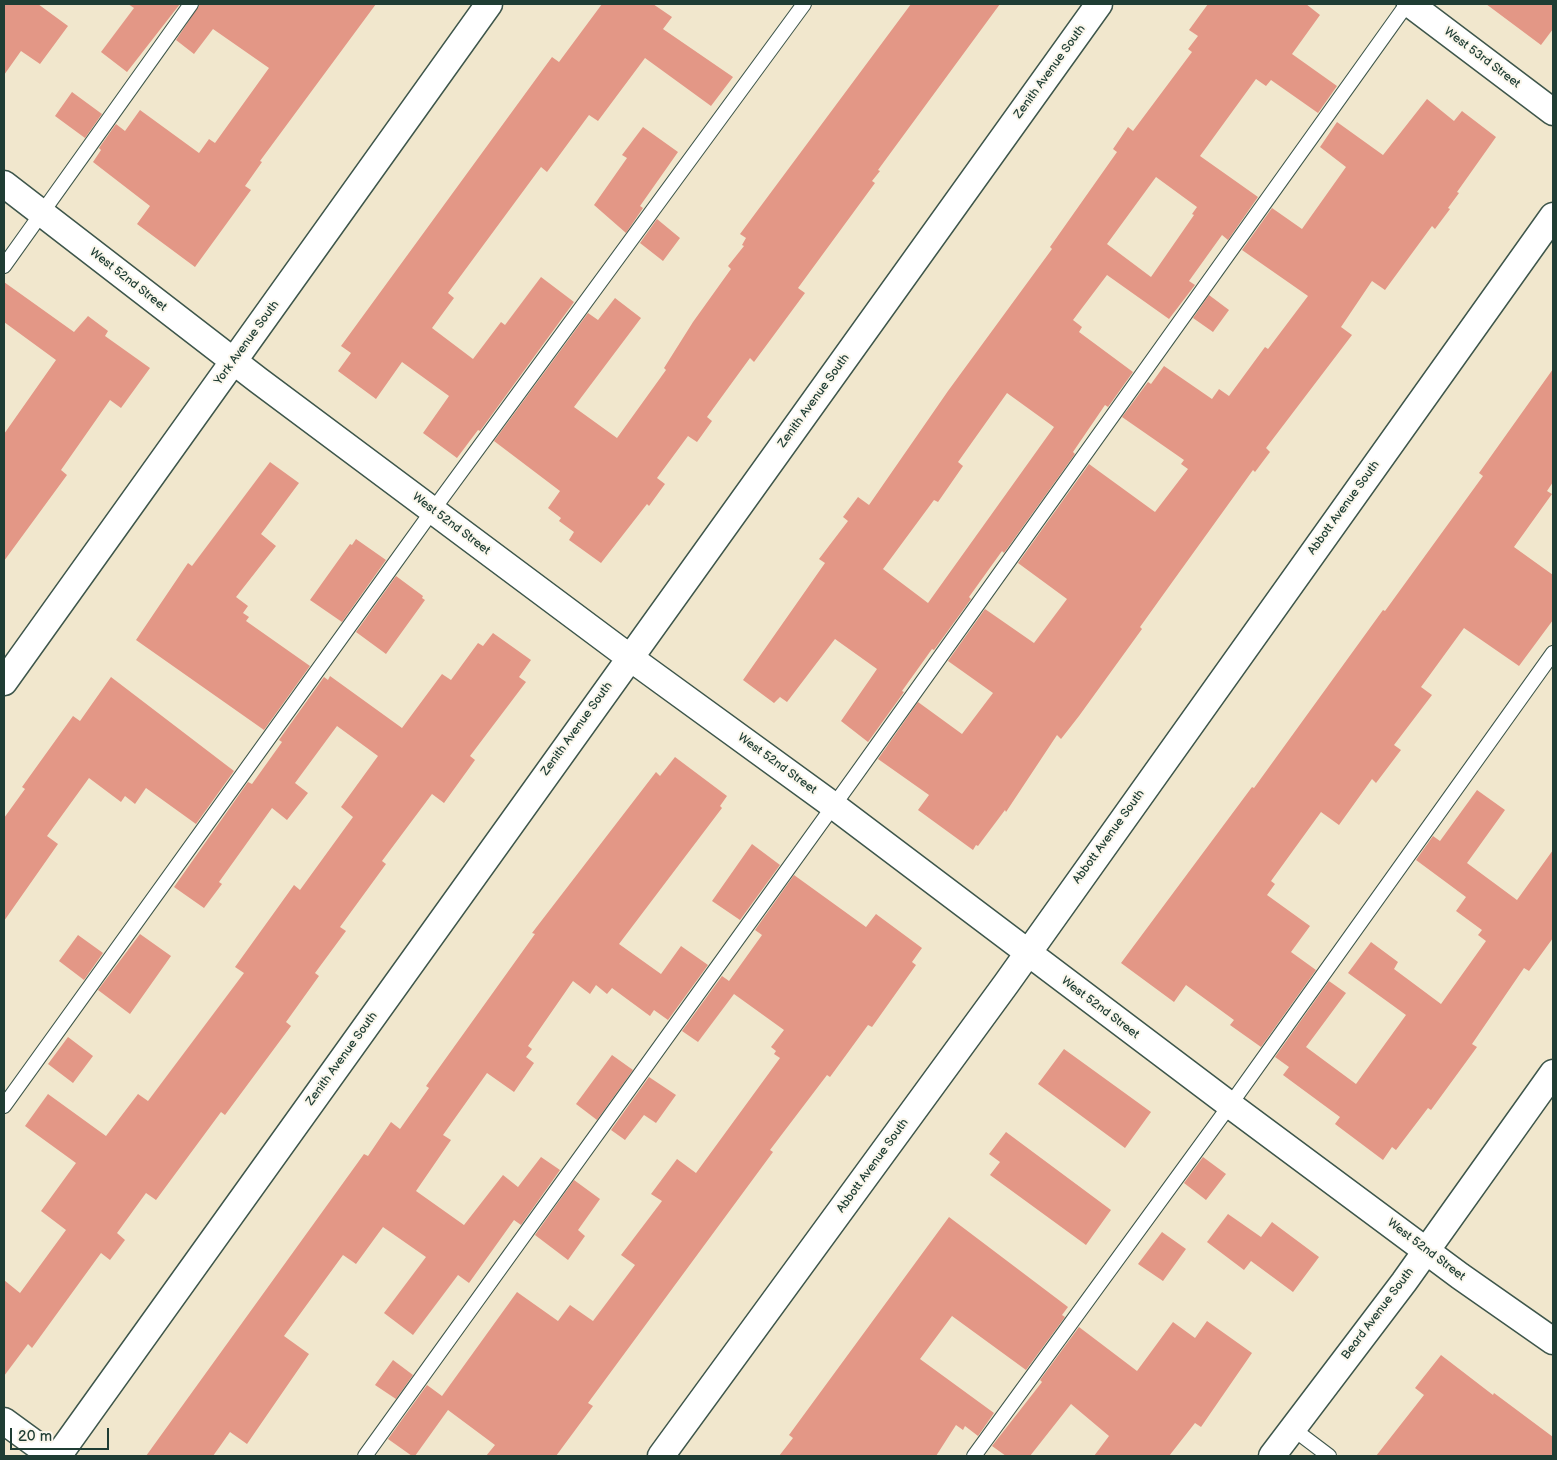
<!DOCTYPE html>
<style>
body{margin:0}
#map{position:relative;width:1557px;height:1460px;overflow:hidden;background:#f1e7cd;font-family:"Balsamiq Sans",sans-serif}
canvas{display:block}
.frame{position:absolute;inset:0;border:5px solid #1f3d34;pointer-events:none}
.scale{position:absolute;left:10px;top:1428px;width:99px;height:22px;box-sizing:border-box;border:2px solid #1f3d34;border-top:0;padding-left:6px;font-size:15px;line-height:18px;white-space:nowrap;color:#1f3d34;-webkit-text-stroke:4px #fbf7ec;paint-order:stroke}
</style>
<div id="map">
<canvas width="1557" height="1460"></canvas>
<div class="frame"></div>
<div class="scale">20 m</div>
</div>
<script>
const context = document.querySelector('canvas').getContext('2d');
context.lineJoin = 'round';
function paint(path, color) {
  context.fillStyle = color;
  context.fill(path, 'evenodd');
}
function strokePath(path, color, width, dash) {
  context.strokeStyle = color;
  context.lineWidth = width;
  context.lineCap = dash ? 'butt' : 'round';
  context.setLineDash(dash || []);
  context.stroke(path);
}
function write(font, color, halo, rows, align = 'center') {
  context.font = font + ' "Balsamiq Sans",sans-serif';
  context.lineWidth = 4;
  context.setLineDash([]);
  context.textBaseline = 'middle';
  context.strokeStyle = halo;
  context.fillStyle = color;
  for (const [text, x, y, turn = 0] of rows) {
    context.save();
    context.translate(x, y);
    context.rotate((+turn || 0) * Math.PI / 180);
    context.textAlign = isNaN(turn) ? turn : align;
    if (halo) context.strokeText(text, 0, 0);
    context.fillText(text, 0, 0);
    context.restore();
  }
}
paint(new Path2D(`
 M4 4H38L68 26 40 64 21 51 4 75Z
 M128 4H180L127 72 101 52 134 8Z
 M200 4H376L260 161 262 162 245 186 251 190 195 267 137 224 150 206 93 162 101 150 99 148 116 124 125 131 140 110 199 153 209 139 215 143 269 68 213 29 194 54 176 40Z
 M602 4H653L672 17 663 29 733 77 711 106 645 58 598 121 589 115 547 172 541 167 448 293 454 298 432 328 473 359 501 322 505 325 541 277 574 302 480 431 478 430 457 458 423 433 449 396 402 362 376 399 338 371 351 353 341 346 552 57 559 62Z
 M911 4H1000L878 170 880 171 872 181 875 183 798 288 805 293 754 362 750 358 707 417 712 421 697 442 688 436 657 478 665 484 649 506 647 504 601 563 569 540 574 532 559 521 561 518 548 508 560 491 494 441 588 313 598 320 615 298 641 318 574 407 617 438 666 370 664 368 693 322 731 269 728 266 744 246 742 245 746 238 740 234Z
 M1208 4H1306L1320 15 1292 54 1337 86 1318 113 1271 80 1266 86 1256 79 1200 156 1258 197 1228 240 1222 235 1189 281 1195 285 1169 319 1107 275 1073 320 1082 327 1079 332 1133 372 1108 407 1105 405 1073 452 1075 454 1004 553 1002 551 969 597 971 599 934 650 932 649 902 691 904 692 868 742 841 721 877 669 835 639 787 702 780 697 774 703 743 680 825 563 819 559 848 521 843 517 858 497 869 505 948 391 1052 249 1050 247 1117 152 1113 149 1128 127 1133 131 1192 52 1188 49 1198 36 1189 30ZM1156 177 1197 207 1192 214 1194 215 1151 277 1107 244ZM1007 393 1054 427 928 603 883 569 934 500 938 502 963 466 958 462Z
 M1486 4H1553V29L1541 45Z
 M72 92 102 114 85 138 55 116Z
 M1427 99 1454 121 1462 111 1496 137 1457 192 1459 193 1448 208 1450 209 1435 229 1432 226 1385 290 1372 281 1341 327 1352 335 1266 448 1270 452 1255 472 1253 470 1173 581 1140 627 1142 629 1079 716 1061 739 1057 735 1006 812 1005 810 978 846 976 845 973 850 918 810 929 795 878 759 918 702 962 734 993 693 948 661 985 609 1034 643 1067 599 1018 563 1089 464 1155 512 1188 469 1181 464 1184 460 1122 417 1148 382 1151 384 1164 366 1212 399 1219 389 1229 396 1265 347 1268 349 1308 296 1242 250 1272 208 1302 229 1346 167 1320 147 1337 122 1383 155Z
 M643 127 678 152 640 206 643 208 626 233 594 205 627 158 622 155Z
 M657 219 680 238 663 261 640 243Z
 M4 282 74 332 88 316 108 331 105 336 150 368 121 408 110 400 61 470 67 475 4 561V434L56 360 4 322Z
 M1209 295 1229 310 1213 332 1193 318Z
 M1553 369V482L1547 491 1552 494 1514 547 1553 575V620L1519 666 1464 628 1421 687 1432 695 1394 745 1401 750 1376 783 1372 779 1339 825 1321 812 1271 881 1275 884 1267 895 1310 926 1291 952 1316 970 1261 1047 1230 1025 1234 1020 1186 985 1174 1002 1121 963 1252 787 1254 788 1383 610 1385 611 1483 476 1479 473Z
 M270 462 299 483 261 534 276 546 236 597 248 606 243 613 249 617 246 621 310 666 264 730 136 640 188 563 192 566Z
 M356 539 386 560 342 622 310 600 350 544 352 545Z
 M396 576 423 596 422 598 425 600 386 654 356 632Z
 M493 633 531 660 519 677 526 682 470 756 475 760 444 803 432 794 382 861 386 864 340 927 346 931 315 973 319 976 286 1022 291 1026 225 1115 221 1112 156 1200 146 1193 117 1233 125 1240 110 1260 101 1253 32 1348 28 1344 4 1376V1280L20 1293 66 1230 41 1211 76 1163 25 1126 48 1094 106 1136 138 1094 148 1101 244 973 235 967 294 885 300 890 353 817 341 807 378 756 337 726 295 783 308 793 287 820 272 808 219 882 222 884 204 908 174 887 248 782 252 784 282 742 279 740 324 677 328 680 330 676 402 728 442 674 451 680 478 643 483 646Z
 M111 677 234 771 196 824 146 788 135 804 125 796 121 802 89 778 47 836 58 844 4 921V818L25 789 22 787 73 716 80 721Z
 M675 757 727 796 720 806 722 808 619 944 661 974 681 946 708 965 668 1020 654 1010 650 1016 612 988 607 994 596 985 590 994 573 981 528 1046 532 1049 526 1057 534 1063 514 1092 487 1073 443 1135 451 1140 416 1191 464 1225 503 1175 518 1187 541 1157 560 1170 521 1225 514 1220 469 1283 458 1275 413 1335 384 1313 426 1257 383 1227 356 1264 343 1255 284 1336 309 1354 247 1444 230 1432 213 1456H146L364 1154 368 1156 391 1122 400 1129 429 1088 426 1086 535 934 532 933 656 772 660 776Z
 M1477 790 1505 810 1467 863 1517 900 1553 850V938L1529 971 1524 968 1472 1044 1477 1047 1431 1110 1428 1108 1396 1150 1392 1147 1383 1160 1335 1124 1340 1117 1283 1075 1289 1067 1275 1057 1329 981 1346 993 1306 1047 1356 1084 1406 1015 1348 973 1371 942 1398 962 1394 969 1441 1004 1486 941 1478 935 1482 930 1456 911 1466 897 1416 860 1433 836 1440 841Z
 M752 844 780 865 740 920 712 901Z
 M794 875 866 927 876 914 922 948 912 962 916 965 872 1027 868 1025 830 1077 827 1075 770 1150 773 1152 588 1403 593 1406 556 1456H486L495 1445 448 1410 415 1456H412L388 1439 427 1385 442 1396 517 1292 558 1321 570 1305 593 1321 635 1265 621 1255 662 1201 651 1194 677 1159 696 1173 780 1058 774 1054 776 1051 771 1047 784 1030 734 994 698 1042 682 1031 722 976 729 981 762 935 755 930Z
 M140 934 171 956 130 1014 98 990Z
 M78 935 103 953 84 980 59 961Z
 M68 1037 93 1056 73 1083 48 1064Z
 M1064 1049 1151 1112 1125 1148 1038 1084Z
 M612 1055 633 1070 597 1120 576 1104Z
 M649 1077 676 1095 656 1123 644 1115 625 1140 611 1130Z
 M1006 1132 1111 1210 1086 1245 990 1175 1000 1162 989 1154Z
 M1203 1157 1226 1174 1206 1200 1184 1183Z
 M574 1180 600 1199 578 1230 585 1236 568 1260 535 1235Z
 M1228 1214 1261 1237 1272 1222 1319 1257 1293 1292 1251 1261 1244 1270 1207 1242Z
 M949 1217 1068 1307 1062 1315 1065 1317 1026 1370 952 1316 920 1359 994 1413 978 1436 965 1426 963 1430 956 1425 936 1456H779L793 1438 789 1435Z
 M1162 1232 1186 1249 1163 1281 1138 1264Z
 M1207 1321 1252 1353 1201 1427 1195 1423 1169 1456H1094L1109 1436 1071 1404 1030 1456H1006L992 1446 1042 1382 1040 1380 1079 1327 1137 1371 1173 1322 1195 1338Z
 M1441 1355 1493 1395 1494 1393 1553 1437V1456H1376L1424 1395 1415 1388Z
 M393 1360 413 1375 396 1399 375 1385Z`), '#e39786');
const lane = new Path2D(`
 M4 266 191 4
 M4 1106 433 510 804 4
 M1292 1428 1329 1456
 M365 1456 855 776 1407 4
 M974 1456 1230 1105 1553 653`);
const street = new Path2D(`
 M1410 4 1553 112
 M4 184 258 380 629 657 834 806 1230 1105 1460 1276 1553 1341
 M4 682 489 4
 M4 1421 52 1456
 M58 1456 1099 4
 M661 1456 1006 984 1553 216
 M1272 1456 1404 1282 1553 1073`);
strokePath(lane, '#3e564b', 16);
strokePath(street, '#3e564b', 29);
strokePath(lane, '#fff', 14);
strokePath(street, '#fff', 26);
write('12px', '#1f3d34', '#fbf7ec', [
 ["West 53rd Street",1482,58,37],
 ["Zenith Avenue South",1050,72,-54],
 ["West 52nd Street",128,280,38],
 ["York Avenue South",247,343,-54],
 ["Zenith Avenue South",814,401,-54],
 ["Abbott Avenue South",1344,508,-54],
 ["West 52nd Street",451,524,37],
 ["Zenith Avenue South",577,729,-54],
 ["West 52nd Street",777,764,36],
 ["Abbott Avenue South",1109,837,-54],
 ["West 52nd Street",1100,1008,37],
 ["Zenith Avenue South",342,1059,-54],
 ["Abbott Avenue South",873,1166,-54],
 ["West 52nd Street",1426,1250,37],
 ["Beard Avenue South",1378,1314,-53]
]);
</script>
